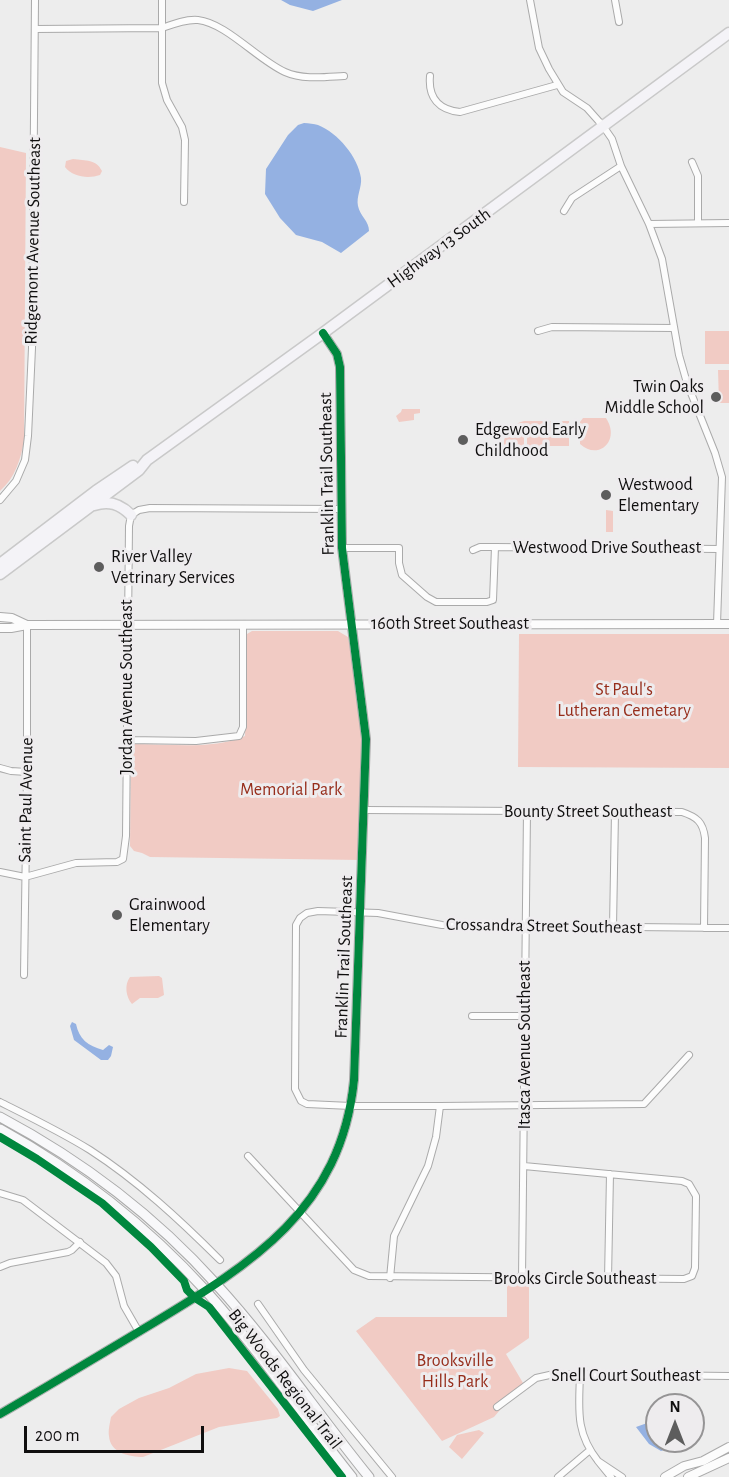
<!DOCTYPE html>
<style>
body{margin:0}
#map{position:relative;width:729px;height:1477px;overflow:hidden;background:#ededed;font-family:"Alegreya Sans",sans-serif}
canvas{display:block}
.north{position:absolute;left:645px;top:1393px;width:60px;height:60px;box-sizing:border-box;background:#eeecee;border:2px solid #959495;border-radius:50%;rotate:0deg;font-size:16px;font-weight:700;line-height:24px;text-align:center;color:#100f0f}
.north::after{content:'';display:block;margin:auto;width:21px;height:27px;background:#5d5d5d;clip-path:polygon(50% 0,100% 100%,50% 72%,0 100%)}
.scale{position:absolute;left:24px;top:1426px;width:180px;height:27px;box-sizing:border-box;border:3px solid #100f0f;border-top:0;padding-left:8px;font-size:18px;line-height:21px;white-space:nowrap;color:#100f0f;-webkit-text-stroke:4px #eeecee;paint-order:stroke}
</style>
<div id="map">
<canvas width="729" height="1477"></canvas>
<div class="north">N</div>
<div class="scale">200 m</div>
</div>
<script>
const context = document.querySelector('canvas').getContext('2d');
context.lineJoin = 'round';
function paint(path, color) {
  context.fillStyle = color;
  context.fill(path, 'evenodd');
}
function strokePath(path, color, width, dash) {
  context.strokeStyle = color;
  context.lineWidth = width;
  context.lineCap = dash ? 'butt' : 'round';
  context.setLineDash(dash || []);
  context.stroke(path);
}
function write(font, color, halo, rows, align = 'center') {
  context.font = font + ' "Alegreya Sans",sans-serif';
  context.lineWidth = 6;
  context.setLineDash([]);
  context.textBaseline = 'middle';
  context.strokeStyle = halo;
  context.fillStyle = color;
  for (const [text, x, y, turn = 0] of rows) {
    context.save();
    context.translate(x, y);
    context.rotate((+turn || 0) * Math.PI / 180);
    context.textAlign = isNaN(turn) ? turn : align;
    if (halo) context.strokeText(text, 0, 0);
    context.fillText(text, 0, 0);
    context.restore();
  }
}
paint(new Path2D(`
 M0 147 26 153 24 440C21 459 15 478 0 491Z
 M73 159C86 161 96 159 102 171L100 175C88 179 73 177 65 167L66 161Z
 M705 331H729V364H705Z
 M718 370H729V403H719Z
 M402 409H420V413L414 414V420L399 422 396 416 401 412Z
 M583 418H606C621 441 598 461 580 444V422Z
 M524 421H569V446H527V432L524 431V446H503C504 434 511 424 524 421Z
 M606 510 613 511V532H606Z
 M252 631H338L348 637 361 719 363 754 360 860 150 857 142 853 134 851 130 846 131 748 135 744C170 744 213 750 245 736L247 634Z
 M519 634H729V768L518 767Z
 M159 976 162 978 164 995 158 998H140L132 1004C126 997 124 985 130 977Z
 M507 1282H529V1338L506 1354 523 1383 494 1417 442 1441 356 1331 376 1317H507Z
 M229 1368 247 1371 278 1409 280 1416 277 1418 219 1427 143 1457C130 1457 110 1453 109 1436 108 1430 110 1423 111 1417L119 1409 139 1398 169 1388 196 1374Z
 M479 1430 484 1433 462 1459 449 1447 457 1435Z`), '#f1cbc4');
paint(new Path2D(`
 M281 0H342L313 11 290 5Z
 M304 123C309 123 314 124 318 125 338 133 358 157 361 178 362 187 356 197 358 206 360 216 369 221 369 231L341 253 322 242 296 235 280 218 265 194 266 169 288 135 298 125Z
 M72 1022 76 1024C79 1039 88 1046 103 1050L109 1045 113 1047 111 1056 108 1060H101L74 1040 70 1026Z
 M657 1421V1441H679L678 1445 661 1451 649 1444 636 1427 650 1422Z`), '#94b1e2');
const minor = new Path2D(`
 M162 0V83L167 100 182 127 185 140 184 202
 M530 0 539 48 549 69 563 92 587 108 603 126 612 139 621 166 649 224 662 259 679 355 687 383 715 453 722 477 717 624
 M615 0 619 22
 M35 29 162 28C173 24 186 19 198 20 226 23 258 60 285 72 303 80 325 77 344 76
 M430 76C428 98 439 110 460 112L557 85
 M692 162 698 176V223
 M564 211 572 198 621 166
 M649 224 729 223
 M538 331 552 327 674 328
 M0 500 16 481 25 460 28 436 32 348 35 0
 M342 548H399V563L402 575 427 597 436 602H487L493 600 495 547 719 549
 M473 550 480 547H495
 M127 740 196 741 239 736 243 727V625
 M0 768 11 771 27 772
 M365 810 682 812C697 817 703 822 705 838L704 928
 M0 872 25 877 76 863 117 862 123 859 126 836 129 526 131 515 139 510 150 508 341 509
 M613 927 615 812
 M24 975 27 772V625
 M472 1016H525
 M689 1055 644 1104 440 1106H351L307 1104 301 1101 295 1089 296 925 300 918 307 913 318 911 378 913 442 925 729 928
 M0 1102C30 1117 61 1132 90 1150 138 1181 180 1220 220 1260
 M248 1156 354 1270 369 1276 684 1279 692 1276 695 1268 696 1196 689 1184 682 1181 524 1166
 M0 1193 23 1200 106 1263 116 1276 124 1306 139 1332
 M0 1267 10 1263 68 1252 72 1250 80 1242
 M390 1278 394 1236 428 1166 436 1137 440 1106
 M522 1278 527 811
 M608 1279 610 1174
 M258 1304 304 1370 392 1477
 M580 1374C579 1409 575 1432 598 1461
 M497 1407 536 1378 554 1374 729 1376
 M558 1477 590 1450
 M611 1477 598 1461 622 1477`);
const tertiary = new Path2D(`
 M0 617 12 618 27 625
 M0 628H11L27 625 729 624
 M0 1414C50 1385 100 1355 150 1325 251 1264 341 1210 354 1080L366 739 342 548 340 367 337 354 323 333
 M665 1477 684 1466 703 1461 729 1447
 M688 1477 729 1458`);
const secondary = new Path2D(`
 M0 1117C81 1160 154 1215 216 1284 271 1344 317 1413 369 1477
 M0 1129C78 1172 146 1225 206 1291 259 1350 303 1416 352 1477`);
const primary = new Path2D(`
 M94 505C109 500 120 504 131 515
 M0 564 96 491 133 466
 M0 574 139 470 147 460 323 333 729 33`);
strokePath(minor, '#aaa', 8);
strokePath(tertiary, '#aaa', 10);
strokePath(secondary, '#aaa', 11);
strokePath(primary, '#c9c9c9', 13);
strokePath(minor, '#fcfcfc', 6);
strokePath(tertiary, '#fcfcfc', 8);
strokePath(secondary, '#f8f8fa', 9);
strokePath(primary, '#f4f3f7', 10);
strokePath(new Path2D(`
 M0 1137 37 1159 102 1203 151 1247 184 1281 187 1290 195 1298 209 1307 342 1477
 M0 1414C50 1385 100 1355 150 1325 251 1264 341 1210 354 1080L366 739 342 548 340 367 337 354 323 333`), '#00873e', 8);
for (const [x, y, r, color] of [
 [716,397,6,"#5d5d5d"],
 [463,440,6,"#5d5d5d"],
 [606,495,6,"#5d5d5d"],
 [99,567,6,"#5d5d5d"],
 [117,915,6,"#5d5d5d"]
]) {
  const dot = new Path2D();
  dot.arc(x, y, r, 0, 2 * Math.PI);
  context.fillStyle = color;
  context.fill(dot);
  strokePath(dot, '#eeecee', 2);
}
write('18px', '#100f0f', '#eeecee', [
 ["Ridgemont Avenue Southeast",33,241,-89],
 ["Highway 13 South",439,248,-36],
 ["Franklin Trail Southeast",327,474,-91],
 ["Westwood Drive Southeast",607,548],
 ["160th Street Southeast",450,624],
 ["Jordan Avenue Southeast",127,687,-90],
 ["Saint Paul Avenue",26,800,-89],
 ["Bounty Street Southeast",588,812],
 ["Crossandra Street Southeast",544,926,1],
 ["Franklin Trail Southeast",344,957,-88],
 ["Itasca Avenue Southeast",525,1045,-90],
 ["Brooks Circle Southeast",575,1279],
 ["Snell Court Southeast",626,1376],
 ["Big Woods Regional Trail",285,1379,52]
]);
write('18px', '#100f0f', '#eeecee', [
 ["Twin Oaks",704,387,"right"],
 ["Middle School",704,408,"right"],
 ["Edgewood Early",475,430],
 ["Childhood",475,451],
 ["Westwood",618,485],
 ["Elementary",618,506],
 ["River Valley",111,557],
 ["Vetrinary Services",111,578],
 ["Grainwood",129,905],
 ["Elementary",129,926]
], 'left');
write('18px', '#962d1b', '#eeecee', [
 ["St Paul's",624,690],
 ["Lutheran Cemetary",624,711],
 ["Memorial Park",291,790],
 ["Brooksville",455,1361],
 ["Hills Park",455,1382]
]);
</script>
